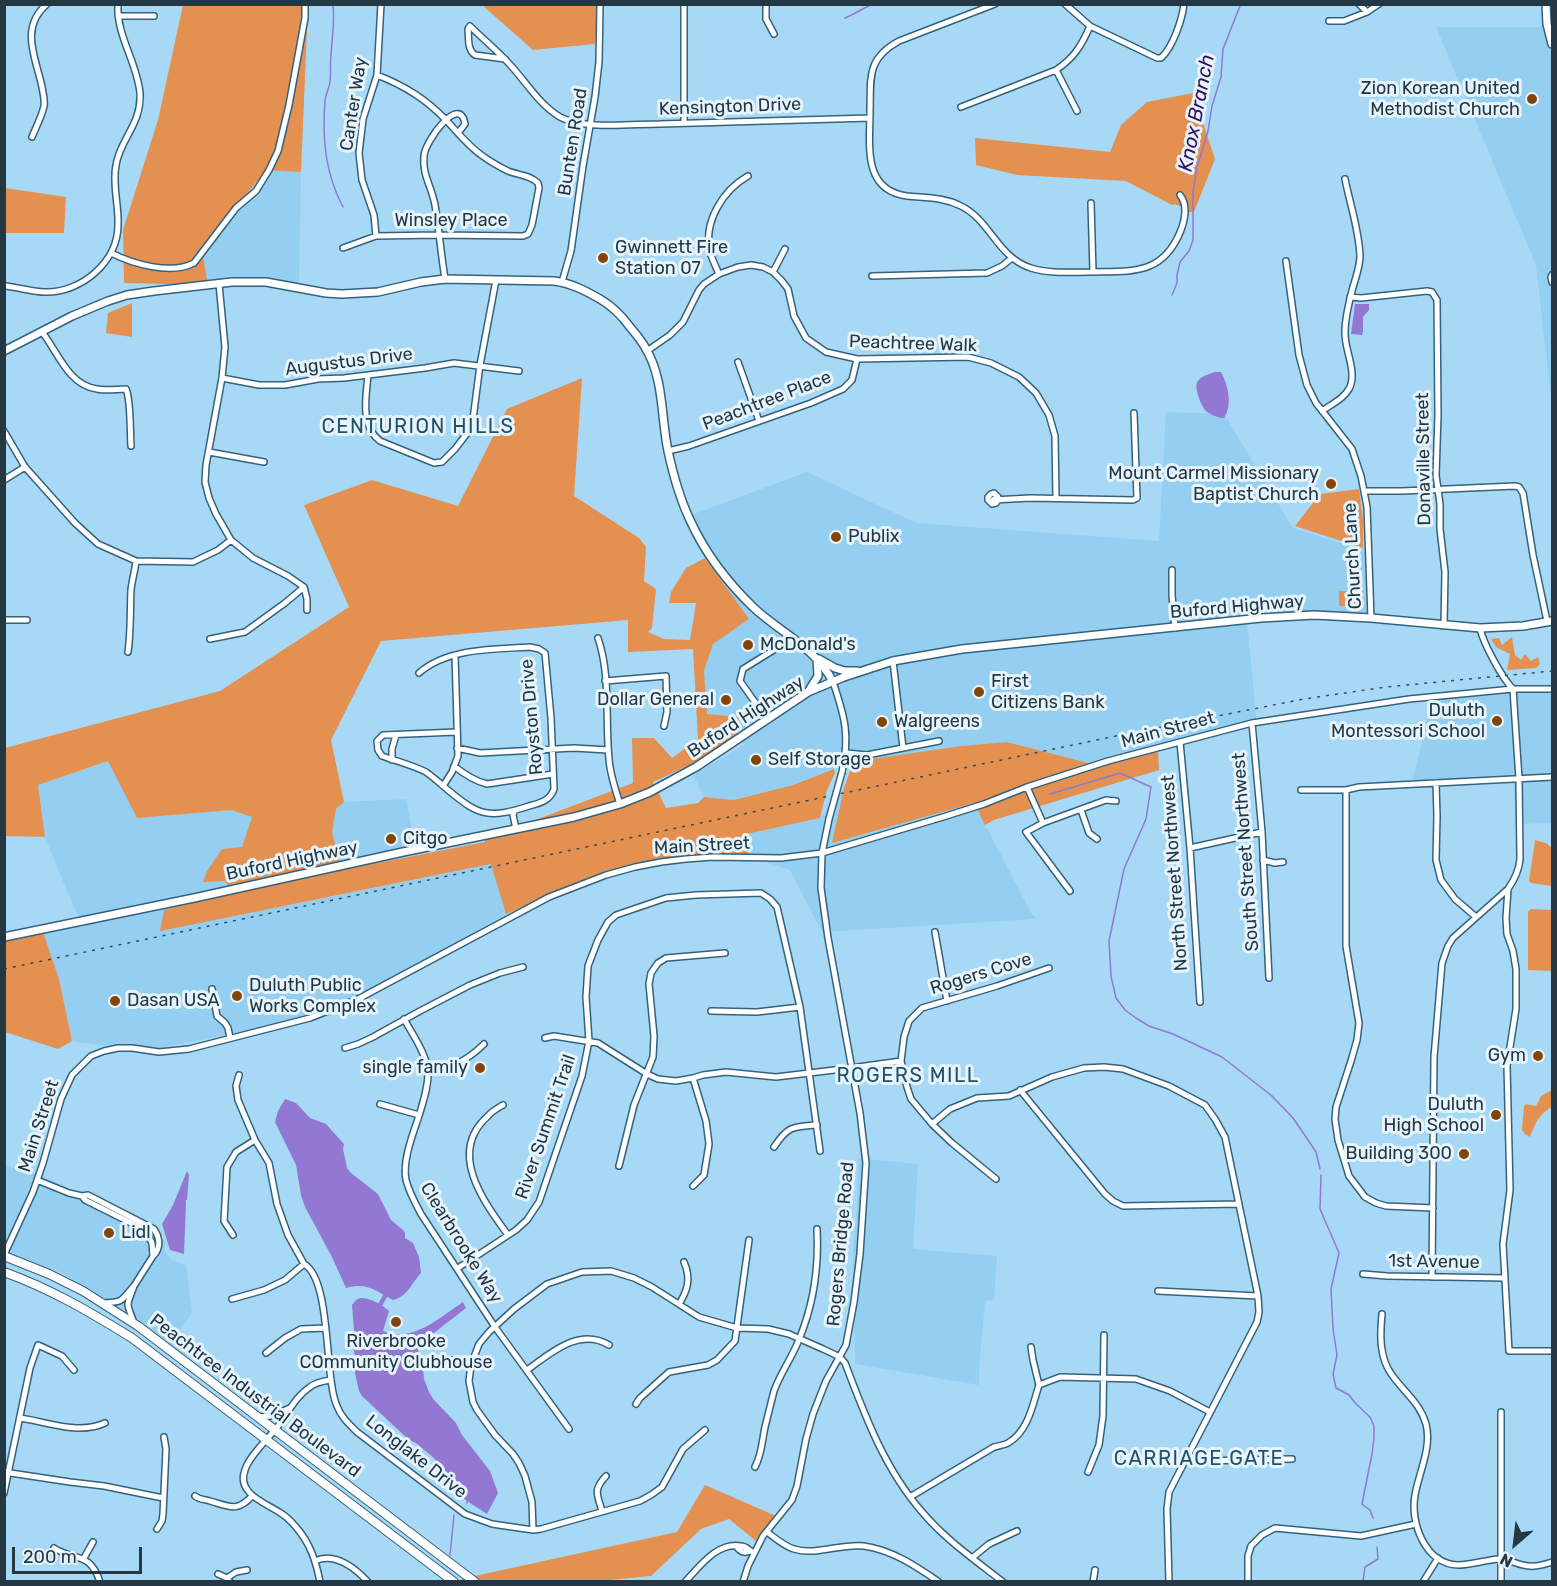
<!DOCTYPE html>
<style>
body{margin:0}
#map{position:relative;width:1557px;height:1586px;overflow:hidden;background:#a7d9f7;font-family:Rubik,sans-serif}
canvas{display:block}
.frame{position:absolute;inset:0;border:6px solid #243844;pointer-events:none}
.north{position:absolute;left:1485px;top:1514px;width:60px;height:60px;-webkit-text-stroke:4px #e6f4fe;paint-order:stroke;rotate:208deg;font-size:16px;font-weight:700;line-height:24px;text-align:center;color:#243844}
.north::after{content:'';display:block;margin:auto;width:21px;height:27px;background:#243844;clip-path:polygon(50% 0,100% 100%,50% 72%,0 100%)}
.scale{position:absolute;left:12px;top:1547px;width:130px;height:27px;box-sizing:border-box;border:3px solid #243844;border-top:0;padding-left:8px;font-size:18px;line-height:21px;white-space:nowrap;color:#243844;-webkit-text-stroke:4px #e6f4fe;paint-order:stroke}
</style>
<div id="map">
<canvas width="1557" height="1586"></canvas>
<div class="frame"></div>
<div class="north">N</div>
<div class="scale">200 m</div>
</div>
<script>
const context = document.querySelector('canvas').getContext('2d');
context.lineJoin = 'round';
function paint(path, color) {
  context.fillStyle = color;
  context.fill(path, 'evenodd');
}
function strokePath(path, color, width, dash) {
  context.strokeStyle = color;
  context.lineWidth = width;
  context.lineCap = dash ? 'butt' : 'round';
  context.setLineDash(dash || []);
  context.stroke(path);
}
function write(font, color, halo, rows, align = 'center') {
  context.font = font + ' Rubik,sans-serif';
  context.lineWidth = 6;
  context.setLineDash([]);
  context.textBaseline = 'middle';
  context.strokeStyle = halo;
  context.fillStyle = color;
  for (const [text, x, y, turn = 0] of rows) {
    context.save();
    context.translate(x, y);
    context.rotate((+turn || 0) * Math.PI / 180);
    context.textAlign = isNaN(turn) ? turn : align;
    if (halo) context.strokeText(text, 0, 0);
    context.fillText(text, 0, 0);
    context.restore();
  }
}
paint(new Path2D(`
 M1544 5H1552V407L1536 265 1436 27H1545Z
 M266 170 301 172 299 282 254 281 208 285 202 250Z
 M1166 412 1224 414 1293 528 1368 552 1369 620 1305 618 1247 621 1257 726 1092 764 1007 742 961 746 872 759 854 760 793 785 734 800 704 797 693 775 744 745 737 735 738 717 707 714 704 671 713 644 749 619 714 572 696 544 683 518 807 472 916 523 1159 541Z
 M1552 674V823L1516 824 1513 778 1412 783 1433 696 1550 689Z
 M109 761 137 818 231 810 253 817 242 847 204 882 225 881 232 893 255 911 320 899 492 864 506 914 373 989 333 1010 276 1025 146 1051 72 1041 59 979 42 929 79 920 45 837 38 785Z
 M844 788 832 843 974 803 1030 911 1036 919 822 932 790 870 751 857 748 855 747 834 820 818Z
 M406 799 417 855 342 871 332 832 336 809 344 802Z
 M858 1158 918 1164 913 1249 997 1256 994 1300 985 1301 979 1370V1385L855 1364 853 1250 857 1206Z
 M4 1166 32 1172 49 1179 165 1241V1251L171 1260 186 1265 192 1313 175 1337 190 1351 186 1357 141 1322 107 1300 62 1273 5 1252Z`), '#94cef1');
paint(new Path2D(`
 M183 5H308L301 172 266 170 202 250 208 285 124 283 123 230 158 120Z
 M482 5H598L595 44 533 50Z
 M1193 93 1215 159 1194 212H1185L1186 204 1179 206 1175 204 1172 205 1126 181 1017 175 976 165 975 138 1110 152 1121 125 1147 102Z
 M5 188 66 197 64 233H5Z
 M132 303V337L106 333 108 313Z
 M582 378 574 496 639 538 646 547 644 581 656 589 652 628 648 632 664 639 690 640 696 603H669L671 592 686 568 705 558 749 619 713 644 704 671 707 714 739 717 737 735 694 763 653 782 666 808 698 803 704 797 734 800 793 785 834 769 835 773 827 790 820 818 747 834 748 855 651 862 553 894 506 914 491 864 160 931 164 910 232 893 225 881 203 882 207 871 222 849 242 847 252 817 231 810 137 818 108 761 38 785 45 837 5 836V748L220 691 349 607 304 505 372 480 458 506 507 409ZM628 620V652L693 649 698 739 672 758 654 738H632L633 783 485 839V842L342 870 332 832 336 809 344 802 331 740 381 641Z
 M1359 489 1363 520V548L1295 526 1320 494Z
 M1339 591H1363V606H1339Z
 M1512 637 1515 655 1521 660 1525 654 1531 661 1538 657 1540 664 1536 668 1507 670 1510 654 1496 647 1491 639 1499 638 1502 645Z
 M1007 742 1092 764 1158 750 1159 770 994 820 985 825 974 803 832 843 844 788 854 760 872 759 961 746Z
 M1535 840 1546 843 1552 848V886L1531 883 1529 881Z
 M1531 909 1552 910V971L1528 970V912Z
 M42 929 59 979 72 1041 58 1049 5 1032 4 937Z
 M1552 1090V1107C1539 1114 1535 1123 1530 1137L1525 1134 1522 1130 1524 1106 1526 1104 1536 1106 1541 1096Z
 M705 1485 776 1516 762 1531 756 1541 729 1519 701 1529 651 1576 590 1582H465L461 1579 677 1532Z`), '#e49050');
paint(new Path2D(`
 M1355 304H1369V310L1363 317V332L1362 335 1351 334Z
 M1215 372H1221C1228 385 1233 405 1224 418 1218 418 1211 415 1206 411 1201 406 1193 386 1198 381 1201 376 1209 374 1215 372Z
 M285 1099 296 1103 310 1118 326 1124 344 1144 343 1149 347 1168 351 1173 378 1194 391 1220 403 1230 405 1233V1238L413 1243 419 1257 421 1273C411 1284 408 1296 393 1300 375 1291 368 1282 346 1288L332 1257 305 1207 301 1195 296 1165 275 1122 278 1111Z
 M187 1171 189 1175 187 1200 185 1201 186 1202 184 1254 170 1250 162 1224 173 1205Z
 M360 1298C371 1298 381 1304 389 1311L383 1331C412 1344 440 1317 463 1302L466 1308 417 1346 423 1368 424 1379 429 1392 434 1400 456 1423 462 1435 490 1471 498 1493 487 1514C469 1502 449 1490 434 1475L436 1463 435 1459 416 1443 409 1440 362 1396 359 1391 355 1373 356 1360 352 1342 354 1331 352 1305 356 1300Z`), '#9277d3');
strokePath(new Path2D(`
 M333 4C335 22 332 38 331 55 330 64 331 73 330 82 329 88 326 94 325 100 322 138 325 173 343 207
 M845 18C855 14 863 8 873 4
 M1172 295 1177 283V275L1180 262 1189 251 1193 240V191L1197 167 1208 131 1212 106 1221 77 1223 49 1240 6
 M1050 794 1120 773 1151 787 1146 819 1124 869 1109 941 1111 976 1116 998 1125 1010 1136 1018 1149 1026 1173 1034 1222 1057 1272 1096 1293 1118 1306 1137 1316 1152 1320 1169
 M1321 1175 1320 1209 1339 1253 1331 1289 1333 1329 1337 1355 1333 1374 1336 1388 1349 1395 1356 1404 1370 1417 1374 1426V1438L1372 1454 1362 1504 1370 1510 1373 1518
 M467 1503V1501
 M450 1555 454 1515
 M1363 1582 1365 1567 1378 1559 1377 1547`), '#9277d3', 1.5);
strokePath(new Path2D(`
 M380 1305 385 1296`), '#9277d3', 4.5);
const minor = new Path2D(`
 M766 4V19L774 34
 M995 4 899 41C866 59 871 78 870 111 870 145 862 190 907 196 926 198 943 197 961 206 990 220 998 258 1031 268 1050 274 1070 272 1090 272 1131 271 1163 276 1181 230 1185 219 1188 205 1180 195
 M1065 4 1090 26 1157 58H1161C1173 47 1182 20 1184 4
 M1359 4 1367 12 1379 4
 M118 16H154
 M1329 21H1344L1367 12
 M505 59 475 55C467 50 469 38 468 29L470 26C484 40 500 53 513 68 528 85 540 105 560 117 584 130 632 124 660 124 730 122 800 120 870 118
 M1056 70 1077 111
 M961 107 1056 70C1074 58 1082 45 1090 26
 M684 123V4
 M32 137C36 127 42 116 44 106 45 100 43 93 42 87 36 58 19 28 47 4
 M1091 203 1093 272
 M376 236 374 215 362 180 359 153 363 119 377 75 381 4
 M343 248 376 236 438 235 523 236 528 234 532 225 539 188 538 183C530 175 518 175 508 171 500 167 491 162 484 157 469 147 459 134 447 121 426 99 405 86 377 75
 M111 253C133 264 171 275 194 263L236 208 256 191 269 170 278 151 289 105 305 18V4
 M1286 261 1299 355 1307 385 1316 403 1352 449 1361 476 1367 507 1371 618
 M773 272 785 249
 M719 274C716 267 712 259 710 252 703 222 723 190 748 176
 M1552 275 1551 277 1552 282
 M872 276 987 273 1002 266 1012 258
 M445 279C441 254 439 229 435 205 432 187 422 175 424 156 425 141 460 93 465 124L458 133
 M562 282 571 251 583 166 595 97 599 62 600 4
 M219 284 225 347 222 378 206 465 205 482 209 498 216 514 231 540 253 558 288 576 304 587 307 599V610
 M4 286C18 287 32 292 45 292 81 293 118 262 118 225 119 205 112 185 116 165 120 139 142 124 140 93 137 62 116 35 118 4
 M1350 297 1361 298 1427 291 1432 292 1437 300 1438 415 1436 475 1440 504V529L1445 572 1444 626
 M42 332C58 352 68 385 97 389 106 391 117 389 126 389 131 400 130 432 131 446
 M647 351 670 335 683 322 699 290 704 284 719 274 738 267 751 265 763 267 773 272 782 281 788 289 794 316 806 338 826 352 857 359 968 357 991 363 1019 377 1036 393 1049 415 1055 436 1056 498
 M738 362 759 421
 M368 375C366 397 360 426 380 441L434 463 442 462 455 449 472 427 480 365 496 280
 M222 378 259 385H285L318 379 344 378 425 368 454 363 519 371
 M1322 411C1332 404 1345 398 1350 387 1357 370 1344 349 1345 332 1345 317 1349 302 1353 287 1356 277 1360 266 1360 256 1359 230 1350 204 1345 179
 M4 431 25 467 75 523 98 544 136 561 193 562 218 550 231 540
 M668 451 689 446 811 403 843 389 852 380 857 359
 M209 452 264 462
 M4 480 25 467
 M1365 491H1402L1515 486 1519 487 1523 493 1533 555 1547 621
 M994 493 998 497 993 500H998L996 503 992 504 988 500V497L991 494Z
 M993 500 1030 498 1133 500 1137 498 1134 413
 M1172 570V595L1175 628
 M4 620H27
 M598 638C611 676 605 719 609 759 610 774 615 789 620 804
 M210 639 245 632 285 603 304 587
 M128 652C131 631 130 611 131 590 132 580 135 571 136 561
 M893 661 903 748
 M419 673C447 648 495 649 530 647L539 649 545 653 551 718 554 789C550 801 540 803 529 806 489 819 479 816 448 790 441 784 433 777 426 772 412 765 396 761 382 756L378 750 377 741 383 735 457 732
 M605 681 666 676 667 712 664 726
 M833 682C845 717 850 736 842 772
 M767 719 740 681 743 669 793 638
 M1252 723 1262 832 1269 978
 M1180 742 1190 848 1200 1002
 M457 748 480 753 574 748 608 750
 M846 753 867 755 939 741
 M392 760V749L396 735
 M454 766C464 774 474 781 487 784L553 774
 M1436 783 1437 816 1436 860 1441 880 1455 899 1476 917
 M443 786 452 772 458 756 455 655
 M1027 787 1043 823
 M1301 790H1346L1359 787 1552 777
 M1346 790V946L1359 1023 1357 1040 1351 1061 1336 1107 1335 1119 1338 1140 1349 1176 1365 1197 1376 1203 1386 1206 1433 1208
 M1081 810 1089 833 1097 839
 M514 811 513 815 516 829
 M1190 848 1262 832
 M1263 860 1275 863 1283 862
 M1508 889 1506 918 1507 934 1513 951 1516 969V1009L1507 1066 1510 1190 1503 1244 1509 1351H1552
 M1070 891 1026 832 1043 823 1106 800 1116 801
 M935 932 947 1001
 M212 989 217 1016 225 1023 228 1028 230 1038
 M711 1011 757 1012 800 1007
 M404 1019C413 1035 425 1052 428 1070 429 1085 423 1102 419 1116 413 1133 402 1162 406 1180 409 1192 415 1203 421 1214L495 1327 569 1429
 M545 1038 554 1036 598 1043 647 1074 658 1079 676 1081 693 1078 703 1075 726 1072 776 1077 851 1068 901 1061
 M345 1048 358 1044 373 1037 420 1011 470 985 500 973 523 967
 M428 1071C448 1072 470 1058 484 1044
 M239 1075 236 1086 238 1100 255 1140 269 1163 277 1204 288 1235 304 1264C332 1280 324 1378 337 1406 341 1417 349 1424 357 1432L465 1514 492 1524 533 1530 541 1529 640 1501 651 1495 662 1487 683 1449 705 1430
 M1020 1090 1105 1194 1113 1201 1123 1206 1239 1204
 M380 1104 419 1115
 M503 1105C498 1108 492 1111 488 1116 447 1152 483 1201 508 1235
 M932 1124 950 1109 977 1098 1009 1096 1052 1077 1084 1068 1104 1067 1123 1069 1169 1086 1205 1105 1215 1119 1225 1137 1258 1296 1259 1312 1257 1322 1169 1492 1167 1509 1169 1582
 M774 1147C788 1126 792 1127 817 1125
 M619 1166 634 1105 653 1057 654 1036 649 984 651 973 658 963 666 958 725 953
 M996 1179 952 1143 932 1124 911 1099 907 1087 901 1061 904 1037 909 1021 922 1008 997 986 1049 968
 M37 1180 69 1193 82 1196
 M693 1186 704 1175 709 1144 706 1121 693 1078
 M88 1195 154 1229C160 1238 161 1248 153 1256L152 1243 145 1230 85 1200 82 1196Z
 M233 1235 224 1221 227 1167 236 1152 255 1140
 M4 1255 33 1192 43 1163 61 1099 72 1075 91 1056 104 1051 118 1048H132L159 1052 189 1049 310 1018 358 999 549 897 606 875 635 867 661 862 686 859 713 857 781 858 822 853 943 817 984 804 1027 787 1108 761 1252 723 1409 699 1513 689H1552
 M458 1268 516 1230 527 1220 539 1202 582 1076 589 1041 586 997 588 966 598 940 608 922 616 915 666 898 696 895 761 893 770 899 777 907 800 1007 820 1151
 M1363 1274 1387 1276 1505 1278
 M1432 1277 1434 1057 1442 963 1448 946 1453 938 1508 889C1515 879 1519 871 1520 859L1519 779 1513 689C1502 678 1483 643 1480 628
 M134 1286 153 1256
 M1158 1291 1258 1296
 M232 1299 264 1290 285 1280 304 1264
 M103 1303C125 1302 120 1301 134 1286 126 1309 126 1300 134 1323
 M679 1304C688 1290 691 1278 684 1262
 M1382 1314C1380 1334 1379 1358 1392 1375 1404 1392 1420 1403 1426 1424 1432 1448 1419 1472 1415 1495 1410 1523 1425 1564 1458 1565 1471 1565 1485 1560 1499 1559 1510 1559 1519 1566 1530 1566 1537 1567 1546 1564 1552 1562
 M1031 1347 1033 1360 1039 1385
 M266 1353 285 1338 301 1329 326 1328
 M452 1360 471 1365
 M527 1370C551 1353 579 1327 609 1345
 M1039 1385 1060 1377 1136 1379 1170 1391 1210 1412
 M636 1404 640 1398 669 1372 708 1365 717 1360 735 1341 749 1240
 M259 1417 271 1416 290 1408
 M20 1418C48 1422 78 1435 105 1423
 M1188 1455 1200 1461 1292 1459
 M755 1467C762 1454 762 1441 765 1427 768 1415 771 1403 774 1391 780 1374 791 1359 798 1342 813 1307 819 1267 817 1229
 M4 1472 70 1482 104 1486 163 1498
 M1088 1472 1099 1445 1103 1416 1104 1335
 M4 1493 30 1368 38 1345 62 1356 74 1370
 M195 1496C200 1500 204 1499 210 1501 228 1506 237 1513 252 1496
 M910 1497 994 1447C998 1446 1004 1445 1008 1443 1028 1432 1033 1404 1039 1385
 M602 1511C597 1494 593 1490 606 1476
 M157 1529 162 1521 163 1514 166 1449 164 1437
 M533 1530 532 1502 525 1476 519 1463 513 1454 495 1435 477 1410 473 1402 469 1381 471 1365 479 1344 489 1332 514 1309 547 1284 582 1272 611 1271 634 1278 652 1287 699 1317 737 1328 768 1329 789 1334 823 1349 840 1357 845 1363C865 1416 885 1470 923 1513 946 1540 975 1560 1003 1582
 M767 1532C775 1538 784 1546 794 1549 817 1556 841 1543 864 1546 892 1550 916 1566 939 1582
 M736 1546C739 1551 744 1554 750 1551
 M54 1548C74 1561 90 1551 100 1582
 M84 1558 93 1542
 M972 1558 989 1544 1017 1531
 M315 1561C335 1552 354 1567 368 1582
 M218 1574 227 1578 230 1582
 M227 1578 236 1572 247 1570
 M320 1582C316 1561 310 1543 296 1527 291 1521 286 1516 279 1512 265 1503 236 1493 245 1470 249 1456 269 1438 278 1426 288 1413 296 1396 310 1387 316 1382 324 1381 331 1380
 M685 1582C700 1566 717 1542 741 1546 747 1546 749 1551 754 1553
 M743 1582 748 1566 763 1536 792 1500 797 1486 806 1439 813 1414 826 1381 846 1345 854 1302 860 1254 866 1163 860 1113 828 938 821 888 822 853 829 819
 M1093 1582 1095 1570
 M1248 1582V1556L1251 1546 1262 1535 1275 1528 1361 1536 1416 1524
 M1423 1582 1438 1558
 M1501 1582V1412`);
const major = new Path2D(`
 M1546 4 1547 24 1552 44
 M4 351 72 316 108 301 127 295 154 291 232 282H266L326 293 342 294 378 292 421 282 445 279 554 281C571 283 586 291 600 299 612 306 622 316 630 327 636 334 642 341 646 349 664 379 661 418 668 451 673 474 680 499 690 520 705 553 728 583 754 608 781 633 816 648 833 682
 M819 659 835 668 845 671H857
 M808 692 818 676 817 659
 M4 937 194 898 403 852 574 817 620 804 650 792 696 767 808 692 844 677 893 661 962 649 1261 618 1314 615 1371 618 1480 628 1523 626 1552 621`);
const highway = new Path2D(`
 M4 1256 49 1274 83 1291 138 1326 475 1582
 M4 1272C51 1289 90 1312 132 1338L454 1582`);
strokePath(minor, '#34627d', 8);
strokePath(major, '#34627d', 10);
strokePath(highway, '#34627d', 10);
strokePath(minor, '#fff', 5);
strokePath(major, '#fff', 7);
strokePath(highway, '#fff', 8);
strokePath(new Path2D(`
 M4 969 1111 737 1304 699 1386 687 1552 671`), '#354d5b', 1.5, [3, 6]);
const minorBridge = new Path2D(`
 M829 819 842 772`);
strokePath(minorBridge, '#34627d', 8, []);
strokePath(minorBridge, '#fff', 5);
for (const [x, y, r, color] of [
 [1532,99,6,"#834408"],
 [603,258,6,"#834408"],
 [1331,484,6,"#834408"],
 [836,537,6,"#834408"],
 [748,645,6,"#834408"],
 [979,692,6,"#834408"],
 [726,700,6,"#834408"],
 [1497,721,6,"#834408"],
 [882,722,6,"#834408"],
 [756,760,6,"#834408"],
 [391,839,6,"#834408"],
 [237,996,6,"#834408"],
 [115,1001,6,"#834408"],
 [1538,1056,6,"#834408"],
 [480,1068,6,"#834408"],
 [1496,1115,6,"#834408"],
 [1464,1154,6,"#834408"],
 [109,1233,6,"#834408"],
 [396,1322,6,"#834408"]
]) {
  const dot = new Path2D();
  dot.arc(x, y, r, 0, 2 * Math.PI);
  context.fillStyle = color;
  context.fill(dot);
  strokePath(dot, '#e6f4fe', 2);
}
write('18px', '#243844', '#e6f4fe', [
 ["Zion Korean United",1520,89,"right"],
 ["Methodist Church",1520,110,"right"],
 ["Gwinnett Fire",615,248],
 ["Station 07",615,269],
 ["Mount Carmel Missionary",1319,474,"right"],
 ["Baptist Church",1319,495,"right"],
 ["Publix",848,537],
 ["McDonald's",760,645],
 ["First",991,682],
 ["Citizens Bank",991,703],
 ["Dollar General",714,700,"right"],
 ["Duluth",1485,711,"right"],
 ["Montessori School",1485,732,"right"],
 ["Walgreens",894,722],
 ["Self Storage",768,760],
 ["Citgo",403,839],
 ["Duluth Public",249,986],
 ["Works Complex",249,1007],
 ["Dasan USA",127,1001],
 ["Gym",1526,1056,"right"],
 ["single family",468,1068,"right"],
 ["Duluth",1484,1105,"right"],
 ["High School",1484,1126,"right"],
 ["Building 300",1452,1154,"right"],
 ["Lidl",121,1233],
 ["Riverbrooke",396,1342,"center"],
 ["COmmunity Clubhouse",396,1363,"center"]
], 'left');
write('18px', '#243844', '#e6f4fe', [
 ["Canter Way",354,104,-81],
 ["Kensington Drive",730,107,-2],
 ["Bunten Road",573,142,-81],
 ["Winsley Place",451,221],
 ["Peachtree Walk",913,344,2],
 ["Augustus Drive",349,362,-7],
 ["Peachtree Place",767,401,-21],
 ["Donaville Street",1424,459,-91],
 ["Church Lane",1353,556,-93],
 ["Buford Highway",1237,607,-5],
 ["Royston Drive",532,717,-95],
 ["Buford Highway",746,717,-33],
 ["Main Street",1168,730,-15],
 ["Main Street",702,846,-3],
 ["South Street Northwest",1246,852,-94],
 ["Buford Highway",292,861,-12],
 ["North Street Northwest",1175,873,-94],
 ["Rogers Cove",981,974,-17],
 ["Main Street",39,1126,-72],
 ["River Summit Trail",546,1127,-71],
 ["Clearbrooke Way",461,1243,58],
 ["Rogers Bridge Road",841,1244,-85],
 ["1st Avenue",1434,1262,1],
 ["Peachtree Industrial Boulevard",255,1396,37],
 ["Longlake Drive",416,1457,38]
]);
write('italic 20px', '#331063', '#e6f4fe', [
 ["Knox Branch",1197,113,-79]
]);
context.letterSpacing = '1.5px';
write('20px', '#215069', '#e6f4fe', [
 ["CENTURION HILLS",418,427],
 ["ROGERS MILL",908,1076],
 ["CARRIAGE GATE",1199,1459]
]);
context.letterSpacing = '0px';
</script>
